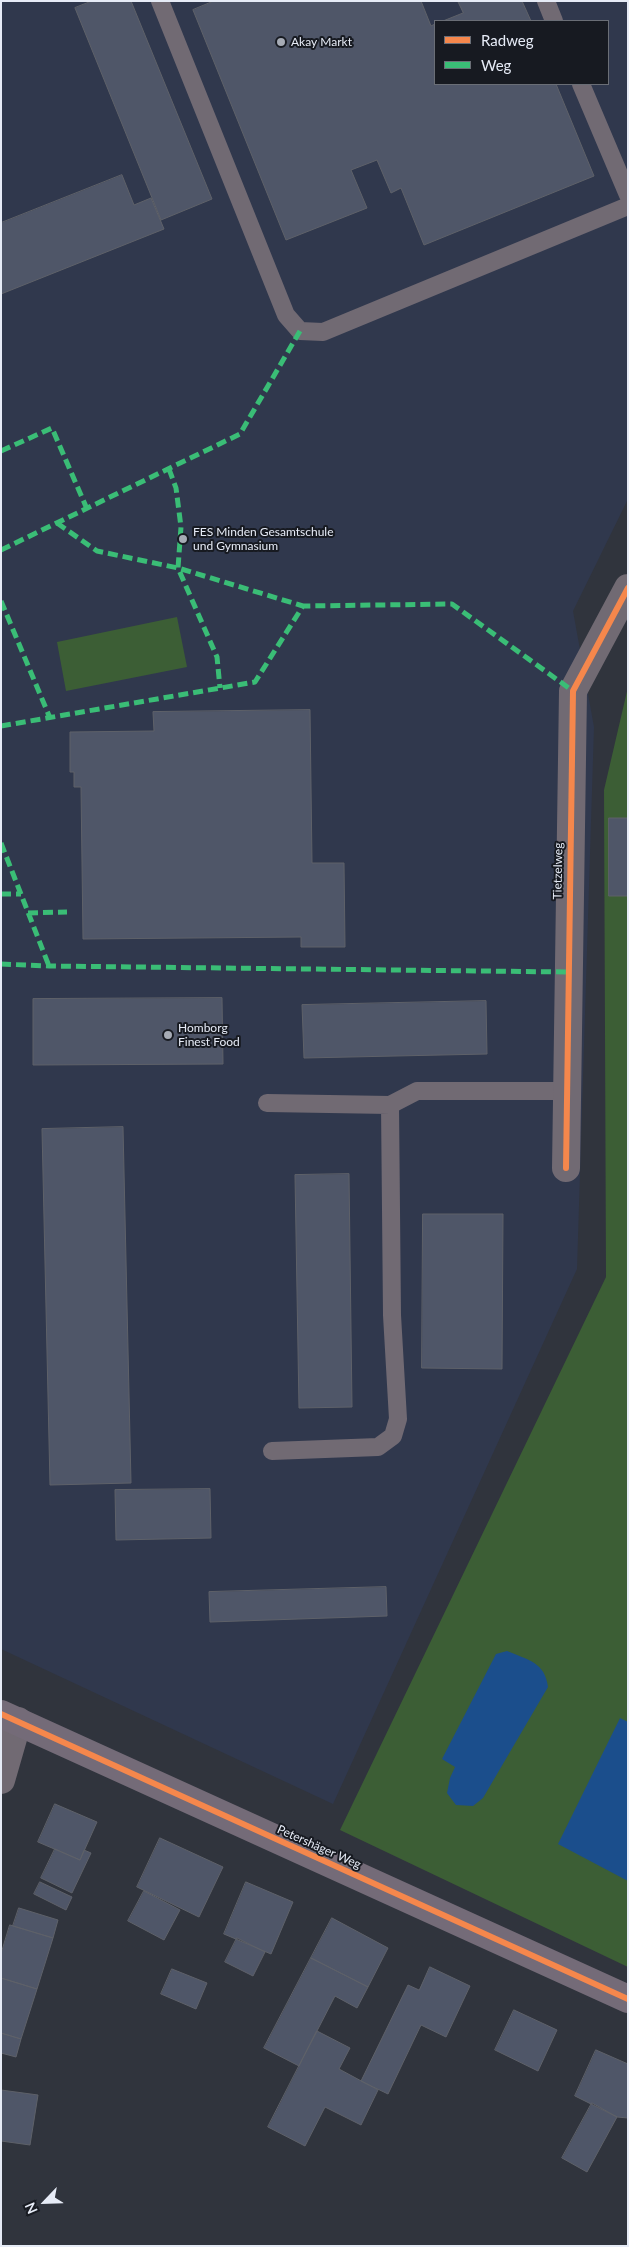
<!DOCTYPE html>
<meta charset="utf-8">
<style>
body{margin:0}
#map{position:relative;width:629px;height:2247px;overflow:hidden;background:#30343d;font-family:Lato,sans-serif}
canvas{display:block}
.frame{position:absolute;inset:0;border:2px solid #e6ebf6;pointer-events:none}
.legend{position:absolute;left:434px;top:20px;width:175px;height:65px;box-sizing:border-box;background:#171a21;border:1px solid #6a6e76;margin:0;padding:6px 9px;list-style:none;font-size:15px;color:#e6ebf6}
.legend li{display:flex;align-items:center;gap:10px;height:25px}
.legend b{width:25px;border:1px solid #6a6e76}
.north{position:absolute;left:20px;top:2177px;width:50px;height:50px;-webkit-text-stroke:4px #171a21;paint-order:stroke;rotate:246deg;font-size:14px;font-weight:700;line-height:20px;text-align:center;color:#e6ebf6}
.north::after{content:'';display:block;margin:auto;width:18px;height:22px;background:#e6ebf6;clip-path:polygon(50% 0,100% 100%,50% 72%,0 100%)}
</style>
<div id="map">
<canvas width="629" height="2247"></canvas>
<div class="frame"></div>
<ul class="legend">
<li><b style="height:6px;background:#f5874c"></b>Radweg</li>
<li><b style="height:6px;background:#3abd76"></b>Weg</li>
</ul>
<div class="north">N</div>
</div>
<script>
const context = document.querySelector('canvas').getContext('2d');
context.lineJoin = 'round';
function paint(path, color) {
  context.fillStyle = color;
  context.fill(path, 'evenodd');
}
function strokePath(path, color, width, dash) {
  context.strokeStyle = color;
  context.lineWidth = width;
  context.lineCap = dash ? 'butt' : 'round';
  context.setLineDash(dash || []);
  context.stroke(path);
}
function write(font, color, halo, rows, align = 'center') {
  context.font = font + ' Lato,sans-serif';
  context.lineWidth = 4;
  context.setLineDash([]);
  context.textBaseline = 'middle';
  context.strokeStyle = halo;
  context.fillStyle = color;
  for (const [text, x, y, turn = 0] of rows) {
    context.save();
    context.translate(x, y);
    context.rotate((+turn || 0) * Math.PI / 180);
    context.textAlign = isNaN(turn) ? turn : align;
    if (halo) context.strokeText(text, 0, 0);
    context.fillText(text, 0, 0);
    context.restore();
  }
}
paint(new Path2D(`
 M1 1H628V499L573 611 594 727 577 1269 333 1804 1 1649ZM435 21H608V84H435Z`), '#30384d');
paint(new Path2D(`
 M177 617 187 667 66 691 57 642Z
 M628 687V1967L340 1830 606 1277 604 790Z`), '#3c5e35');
paint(new Path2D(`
 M507 1651C528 1660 545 1662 548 1687L483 1798 473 1806 456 1805 447 1793 450 1778 455 1767 442 1759 496 1654Z
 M620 1718 628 1722V1881L558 1844Z`), '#1b4e8c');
const building = new Path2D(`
 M92 1H131L212 199 161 220 75 8Z
 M214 1H421L431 26 435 24V84H556L594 176 424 245 401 188 391 193 377 160 351 170 367 208 286 240 193 10Z
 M458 1H522L531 21H443L463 13Z
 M122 175 134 205 151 198 164 229 1 294V223Z
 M310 710 312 863H344L345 947H301V937L83 939 81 787H74V772H70V732L154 731 153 712Z
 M609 818H628V896H609Z
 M222 998 223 1064 33 1065V999Z
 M486 1001 487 1054 304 1058 302 1005Z
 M123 1127 131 1483 50 1485 42 1129Z
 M349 1174 352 1407 299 1408 295 1175Z
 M423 1214H503L502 1369 422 1368Z
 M210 1489 211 1538 116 1540 115 1490Z
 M386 1587 387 1616 210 1622 209 1592Z
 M55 1804 97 1822 80 1860 38 1842Z
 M160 1838 223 1867 199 1917 137 1887Z
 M55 1849 80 1860 84 1850 91 1853 72 1893 41 1878Z
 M40 1882 72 1897 66 1910 34 1894Z
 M246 1882 293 1902 271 1954 224 1934Z
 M144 1891 180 1910 164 1940 128 1921Z
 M19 1908 58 1920 53 1938 13 1926Z
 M332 1918 388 1948 368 1987 311 1958Z
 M10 1925 53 1938 37 1989 1 1978V1954Z
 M237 1938 265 1952 253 1976 225 1962Z
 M311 1958 368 1987 357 2008 335 1996 299 2066 264 2048Z
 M430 1967 470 1986 446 2037 421 2025 388 2094 361 2081 408 1985 419 1990Z
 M172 1969 207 1983 196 2009 161 1994Z
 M1 1978 37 1989 21 2039 1 2033Z
 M514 2010 557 2030 538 2071 495 2050Z
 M317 2031 350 2048 339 2069 378 2090 361 2125 325 2107 305 2146 268 2127Z
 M1 2033 21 2039 16 2057 1 2053Z
 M596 2050 628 2064V2118L617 2117 575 2096Z
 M1 2090 38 2095 30 2145 1 2141Z
 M592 2103 617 2117 587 2172 562 2158Z`);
paint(building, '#4f5668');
strokePath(building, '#5e6169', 1);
strokePath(new Path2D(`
 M160 1 286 315 300 331 323 332 628 206
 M546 1 554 21
 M581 84 628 195
 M267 1103 390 1105 417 1091H566
 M272 1451 378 1447 393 1436 398 1419 392 1315 390 1105`), '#716a73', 18);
strokePath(new Path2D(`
 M566 1168 573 691 628 588
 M1 1780 18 1721`), '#716a73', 28);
strokePath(new Path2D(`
 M1 1714 628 1999`), '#746b78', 28);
strokePath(new Path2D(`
 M1 451 52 428 87 509
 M169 469 176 488 181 527 178 568 217 657 220 688
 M57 523 97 551 178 568 303 606
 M1 550 240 434 300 331
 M1 601 50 718
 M1 726 255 682 303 606 452 604 573 691
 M1 843 49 966
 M1 894H21
 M28 913 67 912
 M1 964 49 966 568 972`), '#3abd76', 5, [10, 5]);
strokePath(new Path2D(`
 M566 1168 573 691 628 588
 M1 1714 628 1999`), '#f5874c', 6);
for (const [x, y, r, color] of [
 [281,42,5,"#a6abb5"],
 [183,539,5,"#a6abb5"],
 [168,1035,5,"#a6abb5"]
]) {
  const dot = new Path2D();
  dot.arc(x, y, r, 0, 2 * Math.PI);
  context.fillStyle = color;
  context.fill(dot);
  strokePath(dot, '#171a21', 2);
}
write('12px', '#e6ebf6', '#171a21', [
 ["Akay Markt",291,42],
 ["FES Minden Gesamtschule",193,532],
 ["und Gymnasium",193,546],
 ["Homborg",178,1028],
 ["Finest Food",178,1042]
], 'left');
write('12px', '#e6ebf6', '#171a21', [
 ["Tietzelweg",558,871,-89],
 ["Petershäger Weg",319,1847,24]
]);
</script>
